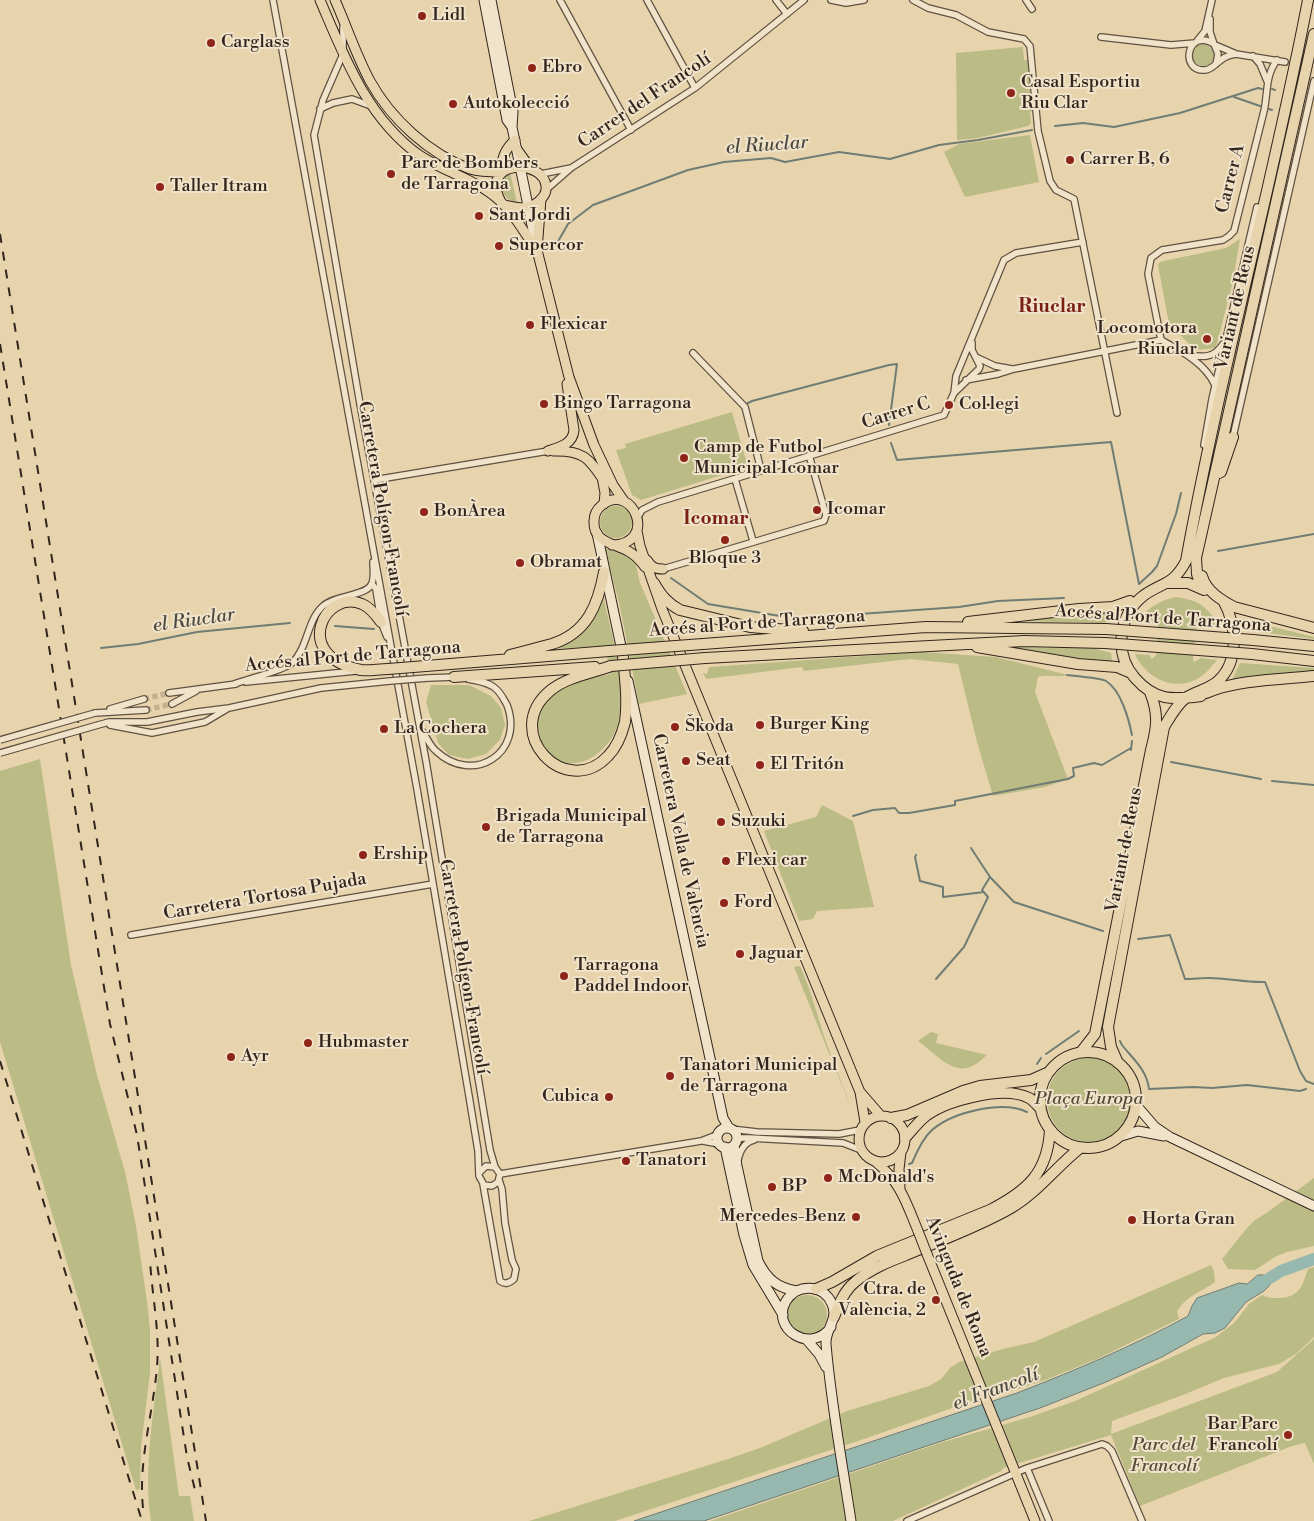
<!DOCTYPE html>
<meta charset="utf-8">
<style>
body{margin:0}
canvas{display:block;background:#e8d4ac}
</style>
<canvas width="1314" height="1521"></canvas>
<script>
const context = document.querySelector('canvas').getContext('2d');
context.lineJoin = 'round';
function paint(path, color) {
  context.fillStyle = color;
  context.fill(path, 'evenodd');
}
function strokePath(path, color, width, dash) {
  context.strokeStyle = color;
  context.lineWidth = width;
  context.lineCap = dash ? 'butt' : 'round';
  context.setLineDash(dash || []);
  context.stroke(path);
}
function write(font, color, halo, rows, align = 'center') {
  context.font = font + ' "Libre Bodoni",serif';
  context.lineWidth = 4;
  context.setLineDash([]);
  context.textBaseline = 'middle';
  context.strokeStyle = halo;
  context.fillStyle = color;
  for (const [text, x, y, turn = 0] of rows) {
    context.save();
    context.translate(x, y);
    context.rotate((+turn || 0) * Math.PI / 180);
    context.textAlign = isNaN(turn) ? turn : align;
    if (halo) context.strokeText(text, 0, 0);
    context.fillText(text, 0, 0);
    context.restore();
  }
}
paint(new Path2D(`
 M1192 55a11 11 0 1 1 22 0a11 11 0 1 1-22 0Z
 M1023 47 1024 60H1029L1033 111 1030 112 1031 123 1028 126 978 138 957 140 956 53Z
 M1030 135 1039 182 965 197 944 152 959 144Z
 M510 172 517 203C500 199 496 181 510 172Z
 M1240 239 1233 281 1216 348 1195 350 1169 324 1158 265 1160 262 1168 260 1226 248Z
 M732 412 748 467 641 500 632 495 616 450 626 448 625 444Z
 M600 522a16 16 0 1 1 32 0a16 16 0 1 1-32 0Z
 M605 548C627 556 636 552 639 580L687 694 639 704 620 607Z
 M603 596C611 632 628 688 618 724 614 737 607 746 597 754 548 791 505 705 574 681 585 677 599 676 611 674L604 646 551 649C580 637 594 628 603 596Z
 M1175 597C1200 600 1208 607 1220 628H1204L1201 623 1197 628 1193 658 1194 662 1201 658 1217 660C1211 667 1205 675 1197 679 1172 692 1145 677 1135 654L1149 655 1152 659 1156 655 1158 625 1156 621 1151 623 1137 622C1148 608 1158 601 1175 597Z
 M1115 612 1113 620 1104 623 1013 621 1084 614Z
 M1241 619 1314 637V639L1244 630Z
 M1012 647 1093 648 1111 653 1112 661 1082 659Z
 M920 652 996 657 1068 675C1058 678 1048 674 1038 677L1035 692 1068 779 1045 787 993 796 977 742 958 664 910 659 804 671 802 667 706 679 703 673 707 674 709 667Z
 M1240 663 1314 668V671L1232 680Z
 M431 685H469L491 696 501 708 505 725 500 740 486 754 468 759 449 755 438 743 426 702Z
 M40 759 71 965 97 1075 125 1172 136 1226 147 1301 150 1330V1372L141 1448 140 1489 136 1490 0 1042V771Z
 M822 805 853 821 874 907 817 911 813 919 799 921 764 831 816 817Z
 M800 966 809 988 825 1039 852 1110 794 967Z
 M931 1032 938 1034 936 1043 987 1055C983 1058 979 1063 974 1065 954 1078 933 1051 918 1041Z
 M1047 1100a42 42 0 1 1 84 0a42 42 0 1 1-84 0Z
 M1314 1178V1246L1287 1252 1275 1257 1255 1270 1228 1269 1222 1259 1247 1228 1255 1220 1265 1214Z
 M1211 1265 1214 1271 1215 1282C1200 1293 1189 1294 1177 1311L1179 1319 1099 1358 1048 1379 1015 1390 972 1401 864 1439 615 1521H529L728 1459 760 1448 847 1411 929 1386 941 1379 950 1368 959 1362 1003 1349 1034 1342Z
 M1314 1267V1337L1296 1354 1279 1364 1224 1378 1183 1395 1112 1421 1111 1434 1277 1372 1314 1339V1464L1305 1443 1292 1446 1140 1506 1111 1435 1003 1468 1001 1471 893 1521H710L940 1443 1030 1417 1075 1401 1216 1337 1234 1323 1249 1304 1262 1295C1268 1298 1272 1298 1279 1298 1300 1297 1302 1286 1308 1269Z
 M787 1315a20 20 0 1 1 40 0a20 20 0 1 1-40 0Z
 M160 1358 179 1496H190L194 1521H151C143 1469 154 1410 160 1358Z`), '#bbbb86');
const water = new Path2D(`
 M1258 1275H1264L1270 1285 1264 1291 1246 1302 1225 1328 1215 1333 1203 1334 1162 1357 1106 1382 1040 1408 704 1521H634L1017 1393C1076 1370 1133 1346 1188 1316L1192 1306 1197 1298 1239 1283 1247 1284Z`);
paint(water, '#97b8ae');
strokePath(water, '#6f7d74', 1);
strokePath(new Path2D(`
 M1272 89 1275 90
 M1234 97 1260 106
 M1269 109 1272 110
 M1055 126 1083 123 1114 127 1180 113 1258 88 1262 89
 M556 245 568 224 593 205 688 170 724 162 771 158 785 162 839 152 890 159 939 145 978 140 1032 130
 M746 404 752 401 889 365 897 364 889 425
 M891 443 897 460 1111 442 1139 584 1152 572 1157 566 1176 514 1181 493
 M1218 551 1314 534
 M671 578 708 604 786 617H817L959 607 998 601 1064 598
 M335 626 374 629
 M101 648 138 644 197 632 290 623
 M1067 675C1075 676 1101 678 1106 681 1121 690 1129 720 1132 735
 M1131 750 1132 741
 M1171 762 1261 779
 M1272 781 1314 785
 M853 816 873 810 895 808 899 813H909L955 805V801L1068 779 1074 776 1073 768 1094 763 1102 765 1131 748
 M971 848 990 877 1014 902 1103 931
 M916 855 915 857 920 881 943 887V897L984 892
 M1138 939 1170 935 1185 979C1193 979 1201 978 1209 978 1228 978 1247 983 1265 982L1300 1071 1306 1081 1314 1084
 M936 979 964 947 988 897 982 890 990 877
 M1120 1041 1122 1045C1133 1059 1147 1070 1149 1089L1193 1087 1212 1088 1247 1085 1300 1091 1306 1089
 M1046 1054 1079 1031
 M1037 1064 1041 1058
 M909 1164 912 1163C917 1151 923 1138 932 1130 953 1112 1002 1100 1027 1112`), '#6f7d74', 2);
strokePath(new Path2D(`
 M1254 1288 1281 1271 1314 1259`), '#97b8ae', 12);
strokePath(new Path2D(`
 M144 699 169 693
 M146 710 172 704`), '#c4b190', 5.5, [5.5, 3]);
const street = new Path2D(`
 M273 0 417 789 469 1096 478 1151 479 1176 484 1185 492 1186 498 1182 500 1174 495 1167 490 1150 426 761 360 404 314 135 323 100 343 54V27
 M560 0 631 130
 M647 0 695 88
 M776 0 787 14
 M831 0 846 3 864 0
 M913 0 928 8 956 15 988 32 1024 39 1030 46 1038 131 1050 181 1056 190 1074 199 1117 413
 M1026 0 1032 9
 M1210 19V32L1214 44
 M1101 37 1171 45 1195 43
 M1197 41 1205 31 1212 0
 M1215 45 1234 53
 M1253 56 1260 64 1267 81
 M1216 64 1218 54 1214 44C1187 27 1179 72 1205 70 1216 69 1218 56 1236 54L1285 62
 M320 109 333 103 352 99 371 106
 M541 174 571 168
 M547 189 571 168 695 88 804 0
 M1161 340 1148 274 1151 258 1162 250 1223 240 1229 236 1234 231C1244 191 1254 151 1264 111 1268 93 1265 76 1277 60
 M1161 340C1181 351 1205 363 1215 385
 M693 353 745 407 761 470
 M1188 355C1202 357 1214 359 1223 344
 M978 358 995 366 1012 369
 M966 380 998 374 1014 369 1161 340
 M954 393 979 369 980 366 972 350V343
 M1233 437 1314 81
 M1204 445 1212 399 1257 207
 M735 479 753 541
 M374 480 548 451
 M638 517 642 510 658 502 944 415 954 393 956 376 1004 260 1016 253 1083 242
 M663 569 824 521 826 515 809 455
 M372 584 376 589 381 622 387 637
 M428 678 456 677
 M246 682 356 671
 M234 684C247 679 283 671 292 663 308 648 307 620 323 606 335 595 365 596 371 585 375 579 373 569 373 562
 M169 693 236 684
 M172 704 196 691
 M110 709 144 699
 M95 713 146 710
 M98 725 109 722H147L197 712 229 708 321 688 390 681
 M110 725 152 733 205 722 227 709
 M423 732C427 738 430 746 436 751 473 786 525 753 507 705 504 700 501 693 496 689 489 682 477 681 468 679
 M131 935 433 884
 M731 1129 757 1132 839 1134 860 1130
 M703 1141 719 1144
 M737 1141 741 1138H749L843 1143 861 1150
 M738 1160C740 1151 744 1142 754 1140
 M480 1172 486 1166 495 1167
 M500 1174 701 1141 719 1134
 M483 1184 500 1281C505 1285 510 1283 514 1279L516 1269 512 1260 505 1223 502 1189 499 1180
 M1027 1468 1049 1521
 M907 1521 1027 1468 1102 1444 1107 1446 1112 1451 1142 1521`);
const secondary = new Path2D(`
 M484 0 507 120 512 127
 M491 0 513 112 512 127 536 245
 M597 533 623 656
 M628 681 723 1118 729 1128
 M1136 1105 1155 1127 1170 1137 1314 1206
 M717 1138a10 10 0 1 1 20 0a10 10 0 1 1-20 0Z
 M1118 1137 1138 1131 1164 1136
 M734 1145 737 1166 758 1261C767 1279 777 1288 797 1291
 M725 1147 744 1235 753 1265 783 1315
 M831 1327C811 1355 770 1329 786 1301 797 1283 824 1284 832 1304 839 1319 825 1329 826 1344 831 1403 842 1462 851 1521
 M806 1339 819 1354 826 1367`);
const primary = new Path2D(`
 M320 0C344 56 367 118 419 155 441 170 468 177 489 192 511 207 522 230 537 250
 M335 0C347 27 356 55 370 81 391 119 429 154 470 169 480 172 491 172 501 172
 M516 148 531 169
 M502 171C501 159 506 148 515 140
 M541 199 537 250 569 377 594 445 613 485 624 501
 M500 200C480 159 544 159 546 186 547 192 543 198 538 202 528 210 516 208 505 205
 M548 451C560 447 573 444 574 430L567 384
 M553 451C583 450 589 458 604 481
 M602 477 605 493 604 504
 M637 531 640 546 662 609 860 1092 865 1122
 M612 545C659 544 633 481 602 505 597 509 594 515 594 521 593 543 614 543 628 551 635 555 641 561 645 567
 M647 560C651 567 655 569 663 569
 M861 1093 881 1116
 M859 1139a23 23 0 1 1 46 0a23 23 0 1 1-46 0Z
 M876 1162C901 1183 906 1202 918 1231
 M900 1188 899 1169 901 1152
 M927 1254 1035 1521`);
const highway = new Path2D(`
 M1219 473 1221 472 1233 437
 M1202 576C1206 591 1221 600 1234 607L1314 628
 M654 583C661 595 667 603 680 610L750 627 803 631
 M1167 583H1188L1204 590
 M1201 588 1197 574 1196 558 1314 34
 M381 622C376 615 370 607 362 604 325 588 290 656 361 670 369 671 379 669 388 669
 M968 622 1079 609 1113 607 1130 601
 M1253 640 1314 646
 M703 644 926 627 1106 629
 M977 647 1078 664 1117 667 1131 673
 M1252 654 1314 661
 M510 655C524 651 538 648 552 644 587 633 598 605 604 572
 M705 658 1024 641 1105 643
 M426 666 609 651
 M611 666C592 673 567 677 551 690 499 732 566 801 608 756 617 747 622 734 625 722 628 701 625 679 623 657
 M454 677 595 667
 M1206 693C1234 680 1283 679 1314 676
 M1201 696C1172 700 1155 701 1135 678 1114 654 1118 616 1143 596 1162 582 1173 586 1186 561 1220 373 1272 188 1308 0
 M1040 1100a48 48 0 1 1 96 0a48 48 0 1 1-96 0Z
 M1081 1052 1095 1034 1151 750C1157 727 1159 715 1150 692
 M1118 1063 1111 1047 1108 1027 1164 727C1170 717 1177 704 1187 697 1197 691 1209 689 1218 681 1240 661 1236 625 1224 602
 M891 1118 907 1115 963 1091 980 1086 1031 1080 1049 1072
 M905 1138C912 1130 919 1121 927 1115 948 1100 1004 1085 1029 1098 1033 1100 1037 1105 1040 1108
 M816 1289 832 1282 877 1256 990 1210C1027 1191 1048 1173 1050 1129
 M834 1317C839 1304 844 1291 855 1282 870 1269 888 1262 906 1255 941 1240 978 1227 1011 1208 1038 1192 1056 1167 1080 1148`);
strokePath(street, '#605142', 8);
strokePath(secondary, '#32251e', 11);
strokePath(primary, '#32251e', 11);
strokePath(highway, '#32251e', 12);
strokePath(street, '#f0e3c9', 5.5);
strokePath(secondary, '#f0e3c9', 9);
strokePath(primary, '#e8d4ac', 9);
strokePath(highway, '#e8d4ac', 10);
strokePath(new Path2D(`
 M0 234 206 1521
 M0 344 110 1024 137 1135 187 1457 196 1494
 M0 1061 142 1521
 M143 1508C138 1461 153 1414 157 1367 160 1331 152 1296 150 1260`), '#32251e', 2, [9, 9]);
const streetBridge = new Path2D(`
 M390 681 428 678
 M0 740 95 713
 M0 753 98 725`);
const primaryBridge = new Path2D(`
 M918 1231 927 1254`);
const highwayBridge = new Path2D(`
 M1106 629 1253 640
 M1105 643 1252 654
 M609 651 703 644
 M611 666 705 658
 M388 669 426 666`);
strokePath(streetBridge, '#605142', 8, []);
strokePath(primaryBridge, '#32251e', 11, []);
strokePath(highwayBridge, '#32251e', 12, []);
strokePath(streetBridge, '#f0e3c9', 5.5);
strokePath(primaryBridge, '#e8d4ac', 9);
strokePath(highwayBridge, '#e8d4ac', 10);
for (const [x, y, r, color] of [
 [422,16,5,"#8f2418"],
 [211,43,5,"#8f2418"],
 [532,68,5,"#8f2418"],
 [1011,93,5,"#8f2418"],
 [453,104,5,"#8f2418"],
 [1070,160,5,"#8f2418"],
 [391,174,5,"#8f2418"],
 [160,187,5,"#8f2418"],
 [479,216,5,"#8f2418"],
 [499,246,5,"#8f2418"],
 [530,325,5,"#8f2418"],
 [1207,339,5,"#8f2418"],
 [544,404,5,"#8f2418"],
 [949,405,5,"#8f2418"],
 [684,458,5,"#8f2418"],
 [817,510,5,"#8f2418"],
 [424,512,5,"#8f2418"],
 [725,540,5,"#8f2418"],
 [520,563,5,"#8f2418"],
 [760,725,5,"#8f2418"],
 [675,727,5,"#8f2418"],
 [384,729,5,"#8f2418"],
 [686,761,5,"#8f2418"],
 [760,765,5,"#8f2418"],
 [721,822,5,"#8f2418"],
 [486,827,5,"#8f2418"],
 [363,855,5,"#8f2418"],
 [726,861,5,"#8f2418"],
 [724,903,5,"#8f2418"],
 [740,954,5,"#8f2418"],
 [564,976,5,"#8f2418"],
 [308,1043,5,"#8f2418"],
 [231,1057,5,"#8f2418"],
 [670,1076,5,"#8f2418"],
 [609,1097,5,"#8f2418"],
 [626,1161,5,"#8f2418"],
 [828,1178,5,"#8f2418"],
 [772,1187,5,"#8f2418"],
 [856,1217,5,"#8f2418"],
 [1132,1220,5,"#8f2418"],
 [936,1300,5,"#8f2418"],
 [1288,1435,5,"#8f2418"]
]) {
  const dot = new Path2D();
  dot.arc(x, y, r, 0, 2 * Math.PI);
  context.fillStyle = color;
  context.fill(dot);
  strokePath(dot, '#f0e3c9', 2);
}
write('18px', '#32251e', '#f0e3c9', [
 ["Lidl",432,16],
 ["Carglass",221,43],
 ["Ebro",542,68],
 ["Casal Esportiu",1021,83],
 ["Riu Clar",1021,104],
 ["Autokolecció",463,104],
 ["Carrer B, 6",1080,160],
 ["Parc de Bombers",401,164],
 ["de Tarragona",401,185],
 ["Taller Itram",170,187],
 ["Sant Jordi",489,216],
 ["Supercor",509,246],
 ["Flexicar",540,325],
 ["Locomotora",1197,329,"right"],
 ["Riuclar",1197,350,"right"],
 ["Bingo Tarragona",554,404],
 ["Col·legi",959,405],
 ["Camp de Futbol",694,448],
 ["Municipal Icomar",694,469],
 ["Icomar",827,510],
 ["BonÀrea",434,512],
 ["Bloque 3",725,559,"center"],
 ["Obramat",530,563],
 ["Burger King",770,725],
 ["Škoda",685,727],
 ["La Cochera",394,729],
 ["Seat",696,761],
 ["El Tritón",770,765],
 ["Brigada Municipal",496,817],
 ["de Tarragona",496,838],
 ["Suzuki",731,822],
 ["Ership",373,855],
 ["Flexi car",736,861],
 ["Ford",734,903],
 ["Jaguar",750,954],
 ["Tarragona",574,966],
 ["Paddel Indoor",574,987],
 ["Hubmaster",318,1043],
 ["Ayr",241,1057],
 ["Tanatori Municipal",680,1066],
 ["de Tarragona",680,1087],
 ["Cubica",599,1097,"right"],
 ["Tanatori",636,1161],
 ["McDonald's",838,1178],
 ["BP",782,1187],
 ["Mercedes-Benz",846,1217,"right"],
 ["Horta Gran",1142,1220],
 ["Ctra. de",926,1290,"right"],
 ["València, 2",926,1311,"right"],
 ["Bar Parc",1278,1425,"right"],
 ["Francolí",1278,1446,"right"]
], 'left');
write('18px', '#32251e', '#f0e3c9', [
 ["Carrer del Francolí",645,101,-34],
 ["Carrer A",1231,179,-76],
 ["Variant de Reus",1236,308,-77],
 ["Carrer C",896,414,-17],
 ["Carretera Polígon Francolí",382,509,80],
 ["Accés al Port de Tarragona",1163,619,4],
 ["Accés al Port de Tarragona",757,624,-4],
 ["Accés al Port de Tarragona",353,657,-5],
 ["Carretera Vella de València",680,841,78],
 ["Variant de Reus",1125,850,-79],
 ["Carretera Tortosa Pujada",265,897,-10],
 ["Carretera Polígon Francolí",463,967,80],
 ["Avinguda de Roma",958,1287,68]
]);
write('italic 18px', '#544a38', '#f0e3c9', [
 ["Plaça Europa",1089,1100],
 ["Parc del",1164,1446],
 ["Francolí",1164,1467]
]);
write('italic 19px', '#4b4a42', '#f0e3c9', [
 ["el Riuclar",767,146,-4],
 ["el Riuclar",194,621,-8],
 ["el Francolí",996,1390,-20]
]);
write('bold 19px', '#7a1f14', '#f0e3c9', [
 ["Riuclar",1052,307],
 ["Icomar",716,519]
]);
</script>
